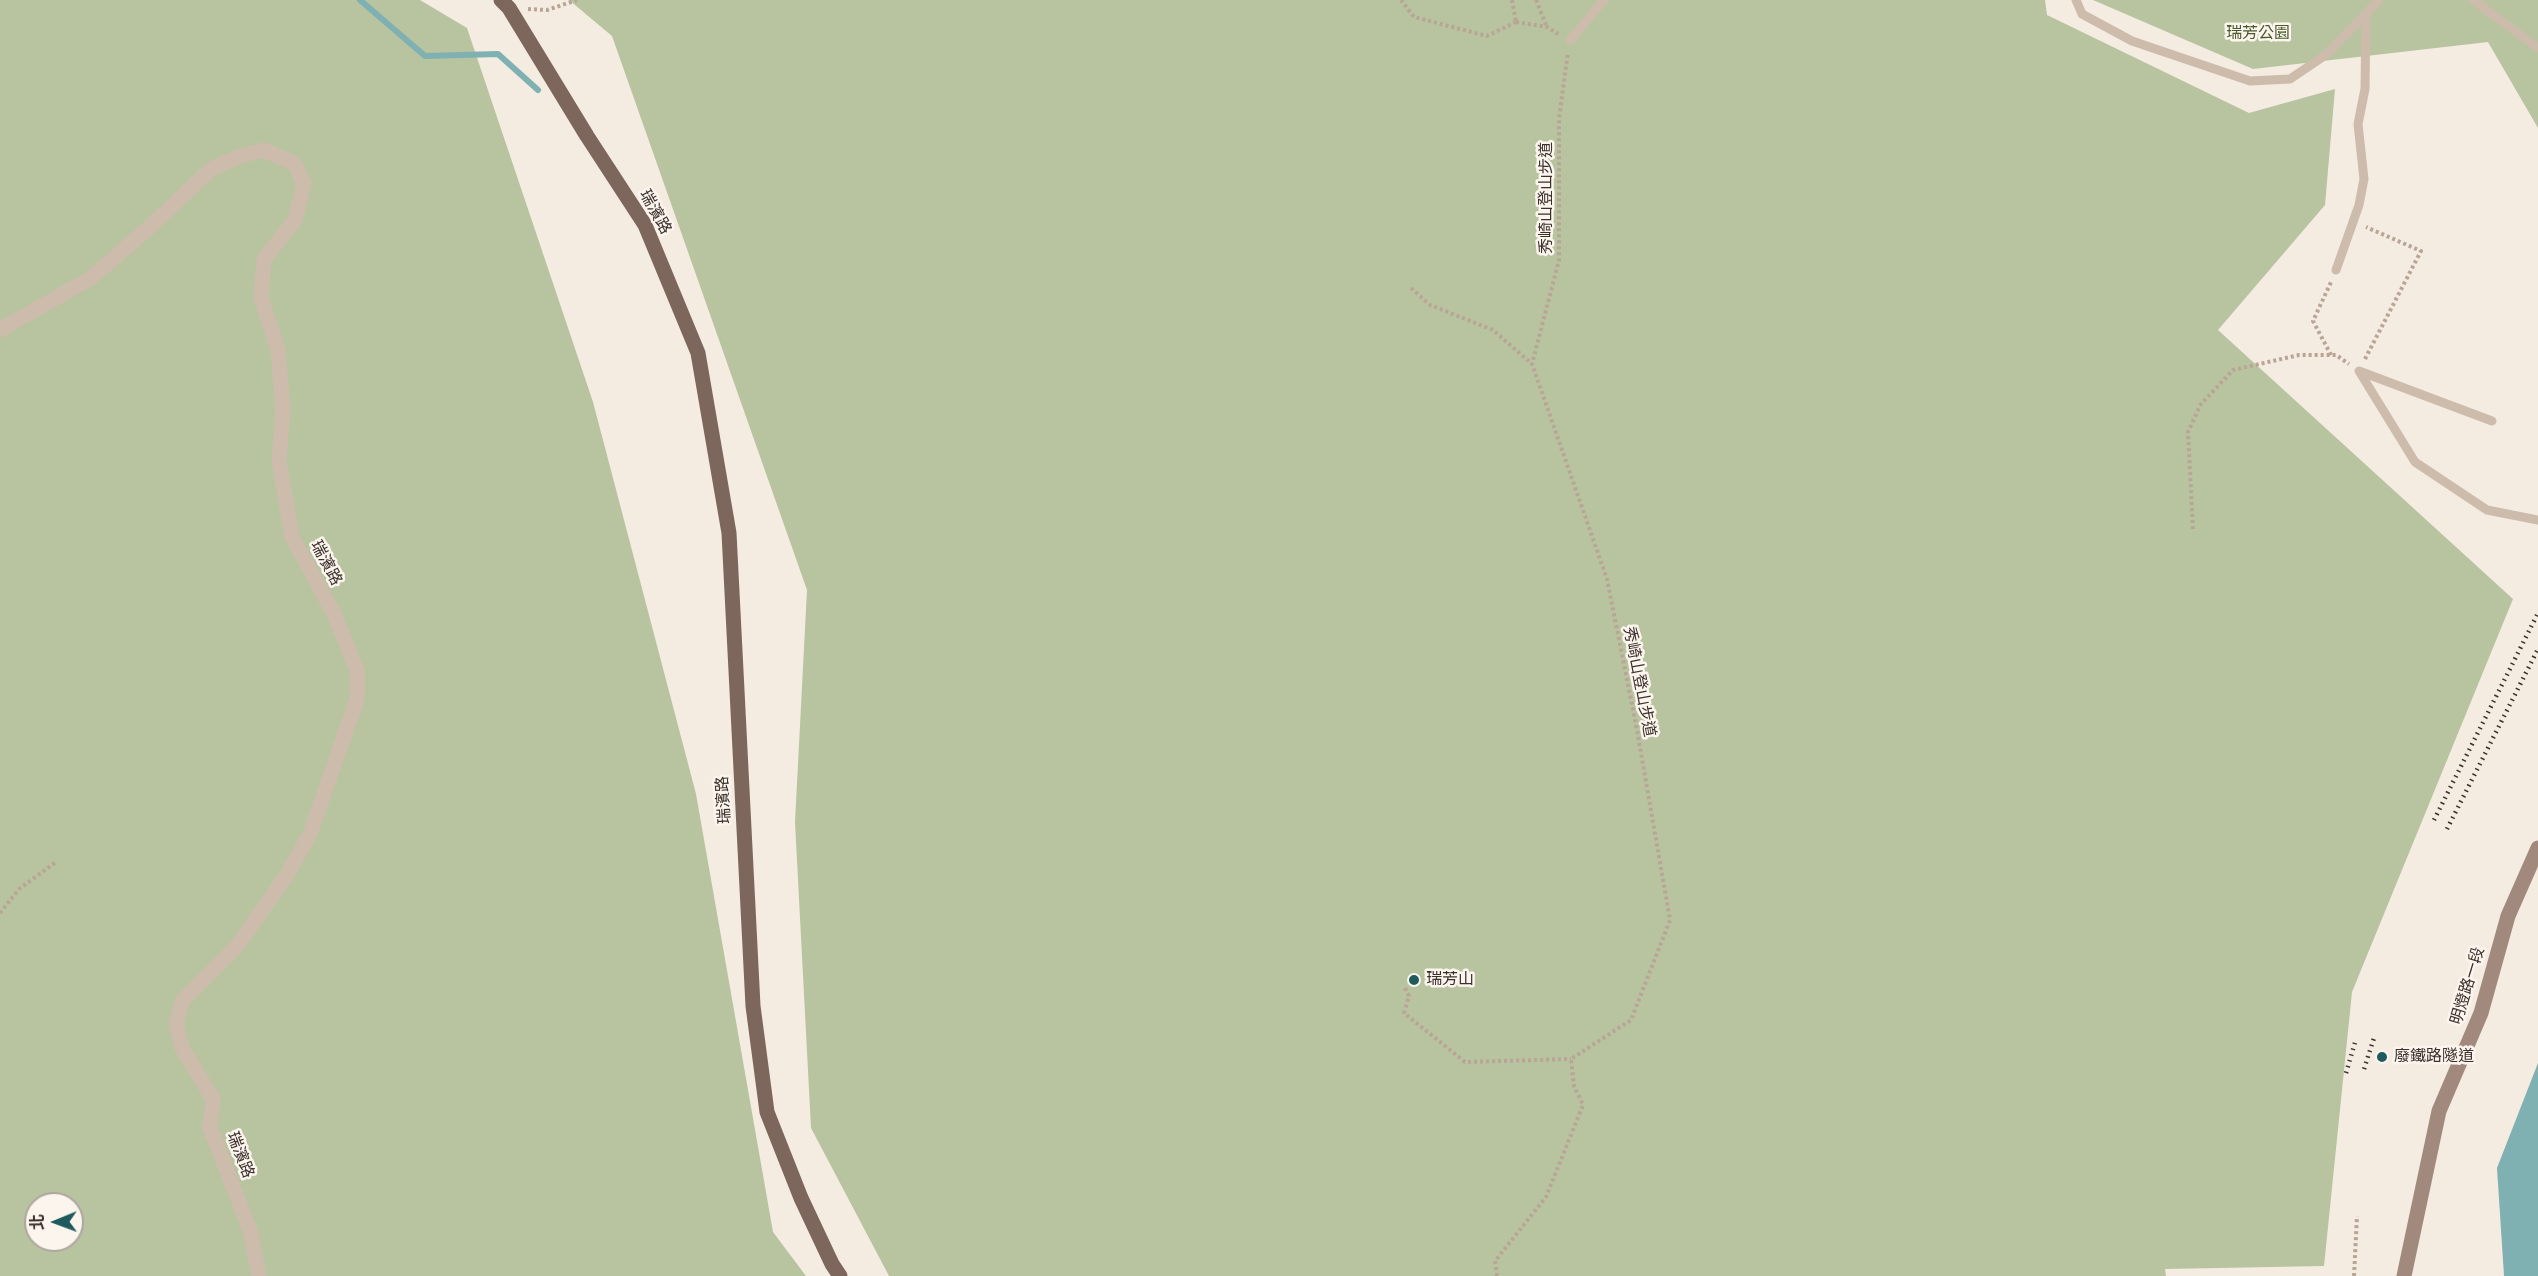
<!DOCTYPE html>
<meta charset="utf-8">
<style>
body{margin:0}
#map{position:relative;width:2538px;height:1276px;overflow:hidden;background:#f4ebe1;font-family:Helvetica,"Noto Sans TC",sans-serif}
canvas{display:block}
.north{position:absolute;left:24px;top:1192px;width:60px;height:60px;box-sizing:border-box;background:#fbf5ee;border:2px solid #aea6a0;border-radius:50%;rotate:269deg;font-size:16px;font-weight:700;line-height:24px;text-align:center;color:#3b302b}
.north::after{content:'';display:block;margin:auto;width:21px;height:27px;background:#1f5a5e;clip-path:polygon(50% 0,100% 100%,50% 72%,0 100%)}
</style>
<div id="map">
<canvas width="2538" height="1276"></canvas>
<div class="north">北</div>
</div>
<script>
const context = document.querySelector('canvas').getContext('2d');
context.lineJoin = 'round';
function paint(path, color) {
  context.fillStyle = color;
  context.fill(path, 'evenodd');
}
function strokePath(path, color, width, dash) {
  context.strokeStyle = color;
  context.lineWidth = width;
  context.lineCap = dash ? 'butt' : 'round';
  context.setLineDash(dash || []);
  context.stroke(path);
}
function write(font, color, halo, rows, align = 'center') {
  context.font = font + ' Helvetica,"Noto Sans TC",sans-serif';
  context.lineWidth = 5;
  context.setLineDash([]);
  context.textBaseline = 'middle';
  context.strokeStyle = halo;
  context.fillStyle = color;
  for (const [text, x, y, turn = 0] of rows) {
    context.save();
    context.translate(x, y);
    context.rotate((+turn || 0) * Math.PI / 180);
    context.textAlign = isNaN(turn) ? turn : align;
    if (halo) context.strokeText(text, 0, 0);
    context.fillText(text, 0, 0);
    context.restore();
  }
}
paint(new Path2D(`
 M0 0H420L467 28 593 402 696 794 773 1232 806 1276H0ZM36 1204H72V1240H36Z
 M569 0H2045L2047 15 2249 113 2335 89 2325 205 2218 330 2513 599 2352 992 2324 1266 2165 1269 2166 1276H889L811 1128 795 822 807 590 612 36Z
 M2093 0H2538V128L2488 42 2253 69Z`), '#b8c4a0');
paint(new Path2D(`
 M2538 1063V1276H2504L2497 1168Z`), '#7fb0b2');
strokePath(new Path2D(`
 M360 0 425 56 498 54 538 90`), '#7fb0b2', 6);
strokePath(new Path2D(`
 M1401 0 1414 17 1487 36 1516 22
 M1512 0 1516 22
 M1536 0 1547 27
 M528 9 547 10 577 0
 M1516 22 1547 27 1558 34
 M1411 288 1430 305 1493 330 1532 364
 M2331 355 2313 321 2331 282
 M2365 359 2421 251 2366 227
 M2193 529 2188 432 2201 404 2233 370 2299 355H2336L2349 364
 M0 913 19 889 56 862
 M1405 988 1409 996 1404 1013 1465 1062 1571 1059
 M1497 1276 1495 1261 1546 1197 1583 1105 1574 1086 1571 1059 1631 1020 1670 920 1637 730 1607 579 1532 364 1559 260V119L1568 52
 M2354 1276 2357 1216`), '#b9a596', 4, [3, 3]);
strokePath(new Path2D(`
 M2076 0 2082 14 2132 41 2250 81 2290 79 2327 54 2379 0
 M2473 0 2538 48
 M1570 40 1604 0
 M2336 270 2359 205 2364 179 2358 124 2365 89 2366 13
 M2492 421 2359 371 2415 462 2487 510 2538 520`), '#cdbbac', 9);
strokePath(new Path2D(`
 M0 330 91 278 153 224 211 169 240 156 264 150 294 163 304 183 295 220 264 259 261 298 278 350 283 410 279 461 292 537 334 614 357 670V699L310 834 286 876 238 945 183 1000 176 1023 182 1048 213 1099 210 1128 250 1230 259 1276`), '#cdbbac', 15);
strokePath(new Path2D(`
 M2404 1276 2439 1111 2481 1013 2508 916 2538 848`), '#a18a7d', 15);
strokePath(new Path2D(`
 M501 0 509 8 587 136 645 225 698 353 729 533 753 1006 767 1112 801 1198 832 1264 840 1276`), '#7d675c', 15);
strokePath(new Path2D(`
 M2434 820 2538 613
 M2447 829 2538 649
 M2364 1069 2374 1038
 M2346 1073 2356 1039`), '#3b302b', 4.5, [1.5, 4.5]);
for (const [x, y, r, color] of [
 [1414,980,6,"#1f5a5e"],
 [2382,1057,6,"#1f5a5e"]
]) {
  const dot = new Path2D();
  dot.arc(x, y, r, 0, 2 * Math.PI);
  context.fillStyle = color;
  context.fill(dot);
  strokePath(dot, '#fbf5ee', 2);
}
write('16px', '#4a5a2e', '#fbf5ee', [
 ["瑞芳公園",2258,34]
]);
write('16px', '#3b302b', '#fbf5ee', [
 ["秀崎山登山步道",1547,198,-90],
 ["瑞濱路",655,212,61],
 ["瑞濱路",326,563,62],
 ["秀崎山登山步道",1639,682,79],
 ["瑞濱路",724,800,-93],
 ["明燈路一段",2468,986,-73],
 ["瑞濱路",240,1155,69]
]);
write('16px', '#3b302b', '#fbf5ee', [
 ["瑞芳山",1426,980],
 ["廢鐵路隧道",2394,1057]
], 'left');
</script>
